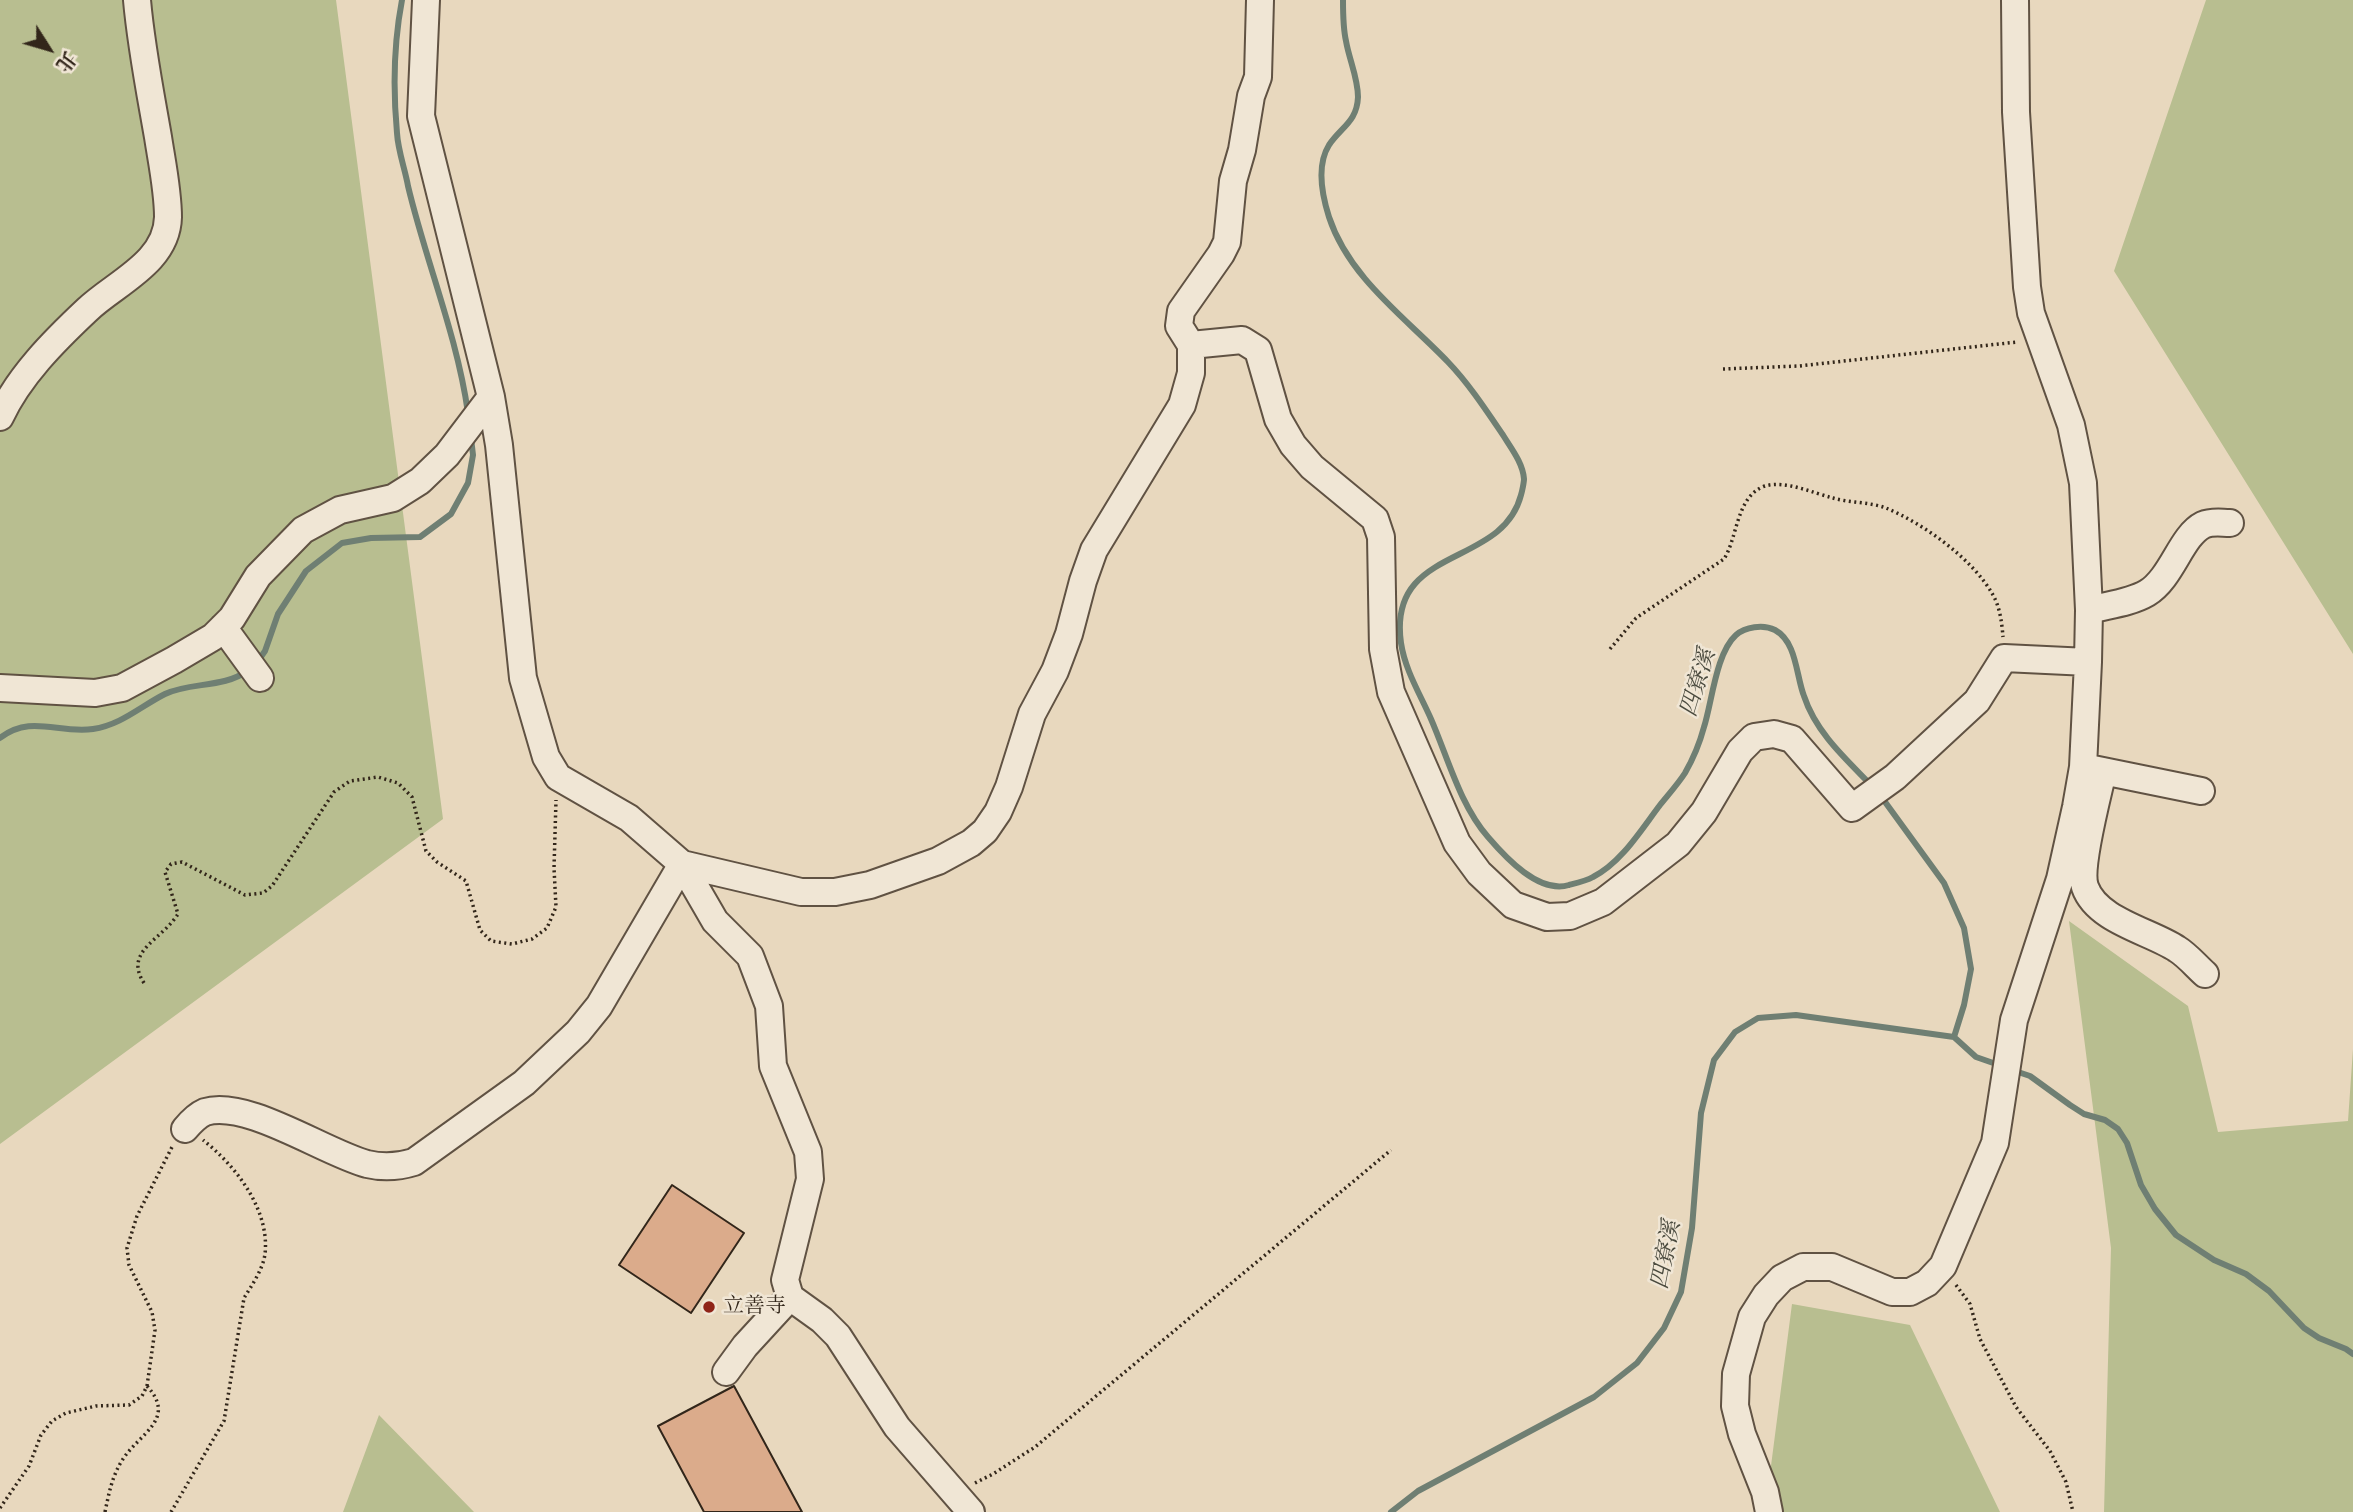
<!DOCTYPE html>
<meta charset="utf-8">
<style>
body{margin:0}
#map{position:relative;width:2353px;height:1512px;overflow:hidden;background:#e8d8be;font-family:"IM FELL Great Primer","Noto Serif TC",serif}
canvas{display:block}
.north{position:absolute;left:14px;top:14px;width:70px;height:70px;-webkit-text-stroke:5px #f0e6d5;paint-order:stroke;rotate:127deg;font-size:19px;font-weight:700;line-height:28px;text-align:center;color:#32261a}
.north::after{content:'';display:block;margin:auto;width:24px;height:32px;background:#32261a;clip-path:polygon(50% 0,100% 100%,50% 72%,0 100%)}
</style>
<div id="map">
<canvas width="2353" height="1512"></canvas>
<div class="north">北</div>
</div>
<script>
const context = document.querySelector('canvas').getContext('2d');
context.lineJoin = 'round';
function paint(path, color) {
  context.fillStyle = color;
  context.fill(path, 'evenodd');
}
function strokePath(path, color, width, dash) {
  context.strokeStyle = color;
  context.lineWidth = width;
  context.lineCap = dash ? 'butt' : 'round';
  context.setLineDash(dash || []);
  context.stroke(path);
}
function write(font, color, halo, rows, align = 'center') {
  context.font = font + ' "IM FELL Great Primer","Noto Serif TC",serif';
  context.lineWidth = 5;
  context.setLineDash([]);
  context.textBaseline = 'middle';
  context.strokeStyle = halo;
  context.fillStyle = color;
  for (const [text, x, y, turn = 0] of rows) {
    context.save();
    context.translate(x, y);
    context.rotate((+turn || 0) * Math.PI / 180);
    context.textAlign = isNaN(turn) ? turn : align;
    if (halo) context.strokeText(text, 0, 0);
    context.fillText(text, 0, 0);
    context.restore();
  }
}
paint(new Path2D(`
 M0 0H336L443 819 0 1144Z
 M2206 0H2353V654L2114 271Z
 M2069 921 2188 1006 2218 1132 2348 1121 2353 1049V1512H2104L2111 1248Z
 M1792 1304 1910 1325 2000 1512H1765Z
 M379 1415 474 1512H343Z`), '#b8be90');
strokePath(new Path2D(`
 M402 0C394 42 393 90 397 133 398 151 405 169 408 186 426 262 457 335 468 413
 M1343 0C1343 14 1343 28 1346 41 1349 59 1358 78 1358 97 1357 122 1341 127 1329 145 1316 166 1322 195 1329 217 1349 278 1406 318 1448 362 1469 384 1486 410 1503 435 1511 448 1523 463 1524 479 1524 482 1522 492 1521 495 1502 569 1387 544 1401 643 1405 670 1420 694 1431 719 1448 758 1460 805 1488 837 1506 858 1539 894 1569 885 1577 883 1586 881 1593 877 1621 863 1641 830 1660 805 1668 795 1678 784 1685 773 1693 759 1700 742 1704 727 1712 702 1716 653 1736 635 1745 627 1763 624 1775 630 1797 642 1796 676 1804 696 1816 733 1847 760 1873 787
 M258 661 265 651 278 614 306 571 342 543 371 538 420 537 451 514 468 483 473 455 471 438
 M0 738C31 714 58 734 93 729 121 725 141 706 165 694 190 682 224 688 247 671
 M1954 1037 1976 1057 1999 1065
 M2012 1070 2030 1076 2070 1105 2084 1114 2105 1120 2118 1129 2127 1143 2141 1185 2155 1209 2176 1235 2214 1260 2246 1274 2269 1291 2304 1328 2319 1338 2346 1349 2353 1354
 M1391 1512 1418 1491 1594 1397 1637 1363 1664 1328 1681 1292 1692 1228 1701 1113 1714 1060 1735 1032 1758 1018 1796 1015 1954 1037 1964 1005 1971 969 1964 928 1944 883 1880 795`), '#6f7f73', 6);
const building = new Path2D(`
 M672 1185 744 1233 691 1313 619 1265Z
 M734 1386 802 1512H704L658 1426Z`);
paint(building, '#dbab8b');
strokePath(building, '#32261a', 2);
const minor = new Path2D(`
 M426 0 421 116 491 397 499 445 523 678 546 757 558 777 629 818 682 864 715 921 750 956 769 1006 773 1066 808 1152 810 1179 785 1280 790 1297 822 1320 838 1336 897 1427 971 1512
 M1191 345 1242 340 1258 350 1278 419 1293 445 1312 467 1375 519 1381 537 1383 649 1391 692 1457 843 1479 873 1513 905 1547 917 1570 916 1603 902 1678 844 1704 812 1740 751 1754 737 1774 734 1792 739 1852 808 1895 777 1977 701 2004 658 2088 662
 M0 417C19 376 54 341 87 310 115 283 167 263 168 217 168 191 162 163 158 137 150 91 141 46 137 0
 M2089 610C2107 605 2130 603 2147 593 2172 578 2181 536 2203 525 2212 521 2221 523 2230 523
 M223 627 260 678
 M0 688 95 693 122 688 174 660 213 637 232 618 258 576 303 530 340 510 393 498 420 481 447 455 491 397
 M2088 768 2201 791
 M2103 771C2098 795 2078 867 2085 887 2097 921 2150 931 2177 949 2187 955 2196 966 2205 974
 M185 1129C190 1123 198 1115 205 1112 247 1099 325 1153 367 1164 384 1168 398 1167 414 1162L524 1083 578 1032 599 1006 682 864 801 892H835L870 885 938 861 971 843 985 831 998 812 1009 787 1032 714 1055 671 1069 634 1083 581 1094 550 1182 405 1191 373V345L1179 326 1181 311 1221 254 1227 242 1233 181 1242 150 1251 96 1258 77 1260 0
 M726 1372 745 1346 790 1297
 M1769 1512 1765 1492 1742 1434 1735 1406 1736 1374 1752 1317 1766 1295 1782 1278 1803 1267H1832L1892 1292H1910L1927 1283 1943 1266 1995 1143 2014 1020 2060 879 2076 807 2083 767 2088 662 2089 610 2083 483 2071 425 2031 313 2027 287 2016 112 2015 0`);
strokePath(minor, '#605243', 30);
strokePath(new Path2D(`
 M1723 369 1799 366 2017 342
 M1610 649 1636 618 1724 559C1738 537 1736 496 1765 486 1785 480 1813 493 1833 498 1850 503 1870 502 1886 508 1924 524 1973 559 1993 595 2000 607 2002 624 2003 637
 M144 983C123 951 162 940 178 914L165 872 171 864 182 862 245 895 263 893 272 886 334 792 350 781 378 777 398 783 412 797 426 851 437 862 466 881 480 930 491 941 512 944 532 939 547 928 556 907 554 868 556 800
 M1956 1285 1970 1304 1980 1339 2016 1407 2050 1451 2066 1482 2073 1512
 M975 1483 993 1474 1035 1447 1391 1150
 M0 1508 29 1466 41 1435 52 1421 66 1413 96 1406 129 1405 142 1396 147 1386 155 1330 152 1312 129 1265 127 1248 137 1216 172 1147
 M105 1512C109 1493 112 1476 123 1459 140 1433 177 1419 147 1386
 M171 1512 224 1421 244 1298C252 1285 263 1269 265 1254 270 1210 236 1166 203 1140`), '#32261a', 3.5, [2, 3.5]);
strokePath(minor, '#f0e6d5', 26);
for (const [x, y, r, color] of [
 [709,1307,7,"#8f2418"]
]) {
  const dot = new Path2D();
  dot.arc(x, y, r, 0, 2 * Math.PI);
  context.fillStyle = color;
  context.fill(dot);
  strokePath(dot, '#f0e6d5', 2.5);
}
write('21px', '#32261a', '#f0e6d5', [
 ["立善寺",723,1307]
], 'left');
write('italic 23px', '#4b4b3f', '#f0e6d5', [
 ["四寮溪",1699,683,-73],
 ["四寮溪",1667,1255,-79]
]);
</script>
